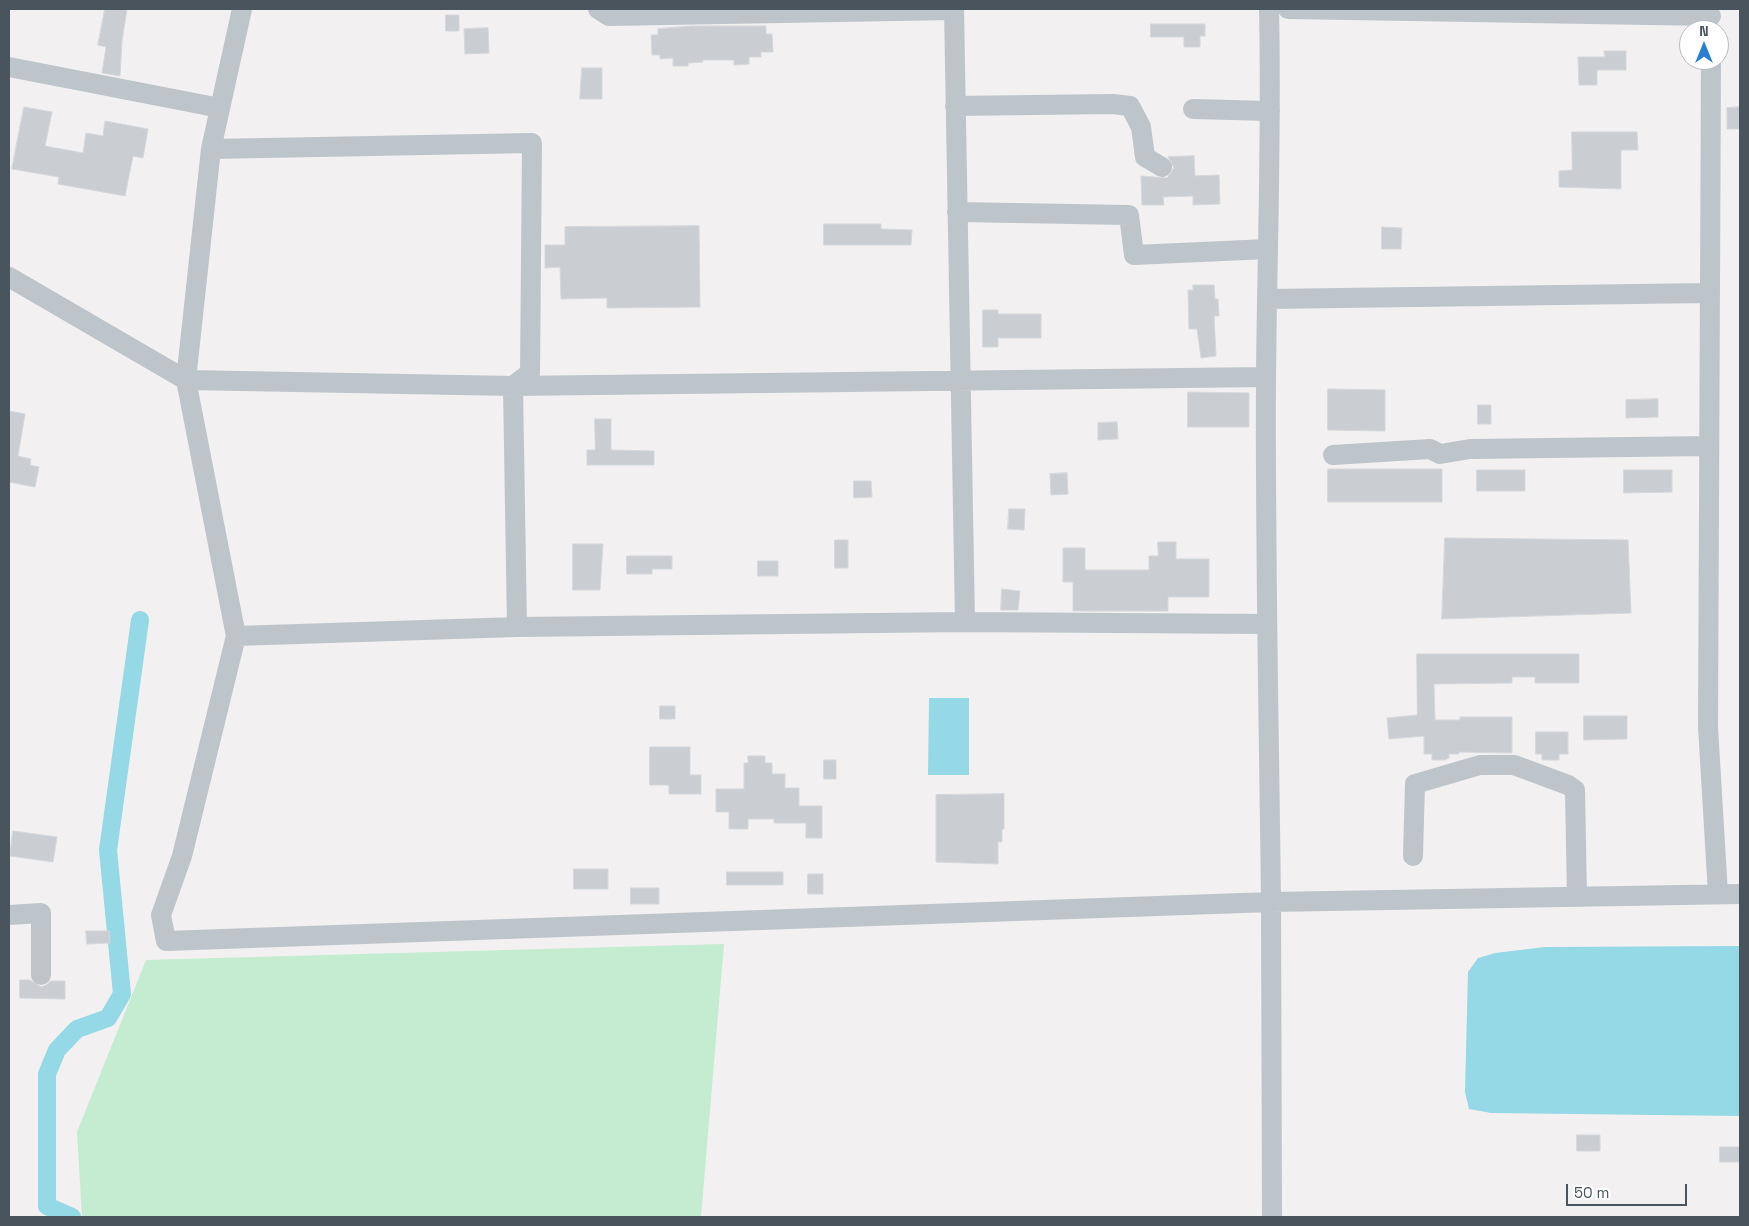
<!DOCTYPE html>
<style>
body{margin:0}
#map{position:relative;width:1749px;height:1226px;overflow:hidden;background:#f2f0f0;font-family:"Space Grotesk",sans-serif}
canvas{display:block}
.frame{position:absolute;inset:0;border:10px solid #49545c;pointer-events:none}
.north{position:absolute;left:1679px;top:20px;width:50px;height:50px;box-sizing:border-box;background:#fff;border:1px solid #b6bbbe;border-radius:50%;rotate:0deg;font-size:14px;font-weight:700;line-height:20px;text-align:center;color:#49545c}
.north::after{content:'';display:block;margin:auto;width:18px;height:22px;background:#297fd3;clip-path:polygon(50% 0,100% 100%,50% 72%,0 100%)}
.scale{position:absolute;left:1566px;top:1184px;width:121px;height:22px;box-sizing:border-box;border:2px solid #49545c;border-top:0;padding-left:6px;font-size:15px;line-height:18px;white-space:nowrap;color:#49545c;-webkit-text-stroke:4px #fff;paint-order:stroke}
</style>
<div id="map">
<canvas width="1749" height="1226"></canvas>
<div class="frame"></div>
<div class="north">N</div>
<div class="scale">50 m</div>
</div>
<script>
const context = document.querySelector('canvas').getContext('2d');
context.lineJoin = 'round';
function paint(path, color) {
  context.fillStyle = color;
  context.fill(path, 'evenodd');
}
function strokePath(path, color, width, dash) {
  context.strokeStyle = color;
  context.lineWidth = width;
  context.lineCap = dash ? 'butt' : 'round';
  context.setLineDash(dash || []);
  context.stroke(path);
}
paint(new Path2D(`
 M724 944 701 1217H82L77 1132 146 960Z`), '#c3ecd0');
paint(new Path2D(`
 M929 698H969V775H928Z
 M1740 946V1116L1491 1113 1469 1109 1465 1092 1468 972 1478 958 1495 953 1545 947Z`), '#94d9e5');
strokePath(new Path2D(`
 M72 1217 47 1206V1074L57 1050 77 1029 108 1018 122 994 108 850 140 620`), '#94d9e5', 18);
const building = new Path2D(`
 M105 9H127L122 41 120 76 102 73 106 47 98 45Z
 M446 15H459V31H446Z
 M1151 24H1205V36H1200V47H1184V37H1151Z
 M691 26H766V34H772L773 52H761V57H749V64L734 65V60H703V62L688 63V66H673V58L660 59V55H652L651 35H658V29Z
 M488 28 489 53 465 54 464 29Z
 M1604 51H1626V70H1597V85H1579L1578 57H1605Z
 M582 68H602V99H580Z
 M24 107 52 112 45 146 83 153 86 133 103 136 105 121 148 129 143 158 133 156 125 196 58 184 59 177 12 169Z
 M1740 107V129H1727V108Z
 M1572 132H1637L1638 150H1621V189L1559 187V171L1572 170Z
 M1194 156 1195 176 1219 175 1220 204 1193 205V196L1163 197 1164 205H1142L1141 176 1167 178 1174 168 1168 157Z
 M824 224H881V229L912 230 911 245H824Z
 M699 226 700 307 607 308V298L561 299 560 267 545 268V245H565V227Z
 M1382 227 1402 228 1401 249H1382Z
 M1193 285H1214L1215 299H1218L1219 316H1214L1216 356 1201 358 1197 329H1189L1188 290H1193Z
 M983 310H998V314H1041V338H998V347H983Z
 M1328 389 1385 390V431L1328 430Z
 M1188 392 1249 393V427H1188Z
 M1658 399V417L1626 418V400Z
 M1478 405H1491V424H1478Z
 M9 411 25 414 18 456 31 459 30 465 39 467 35 487 9 482Z
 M595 419H611V450L654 451V465H587V450H595Z
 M1117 422 1118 439 1098 440V423Z
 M1328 469H1442V502H1328Z
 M1477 470H1525V491H1477Z
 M1624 470H1672V492L1624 493Z
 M1067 473 1068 494 1051 495 1050 474Z
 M854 481H871L872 497 854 498Z
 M1009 509H1025L1024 530 1008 529Z
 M1445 538 1628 540 1631 613 1442 619Z
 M835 540H848V568H835Z
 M1158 542H1176V559H1209V597H1168V611H1073V582H1063V548H1085V570H1149V556H1158Z
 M573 544H603L600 590H573Z
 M627 556H672V569H652V574H627Z
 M758 561H778V576H758Z
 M1002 589 1020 591 1018 610H1001Z
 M1417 654H1579V683H1535V677H1512V683L1434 684 1435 720H1460V717H1512V753L1459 752V754H1449V758L1445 760H1432V754H1424V736L1389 739 1387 718 1417 715Z
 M660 706H675V719H660Z
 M1584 716H1627V739L1584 740Z
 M1536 732H1568V754H1559V760H1542V754H1536Z
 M650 747H690V775H701V794H669V785H650Z
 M748 756H765V763H772V774H785V788H799V806H822V838H806V823H774V819H748V829H729V812H716V789H744V763H748Z
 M824 760H836V779H824Z
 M1004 794V829H1002V842H998V864L936 862V795Z
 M13 831 57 837 53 862 10 856Z
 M574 869H608V889H574Z
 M727 872H783V885H727Z
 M808 874H823V894H808Z
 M631 888H659V904H631Z
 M86 931H109L110 943 87 944Z
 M20 980H30L41 987 46 985 51 981H65V999L20 998Z
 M1577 1135H1600V1151H1577Z
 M1720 1147H1740V1162H1720Z`);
paint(building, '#cacdd2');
strokePath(building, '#d4d7db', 1);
strokePath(new Path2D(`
 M242 9 211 149 186 380 236 636 182 856 161 915 166 941 1271 902C1269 727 1265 552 1266 377 1267 254 1272 131 1269 9
 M598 9 609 16 954 10
 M954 9 965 622 1267 624
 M1288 9 1711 16
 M1711 60 1708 727 1718 894
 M9 67 220 108
 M955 106 1113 104 1130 106 1141 127 1145 157 1162 167
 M1193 109 1270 111
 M957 212 1129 215 1134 255 1268 249
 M9 277 186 380 513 386 530 373 532 143 211 149
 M1267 299 1708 293
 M1333 455 1430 449 1440 454 1470 449 1708 446
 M965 622 517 627 513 386 1266 377
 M236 636 517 627
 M1413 856 1415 784 1480 765H1514L1568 785 1575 790 1577 897
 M9 915 41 913V975
 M1272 1217 1271 902 1740 894`), '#bdc5cb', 20);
</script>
